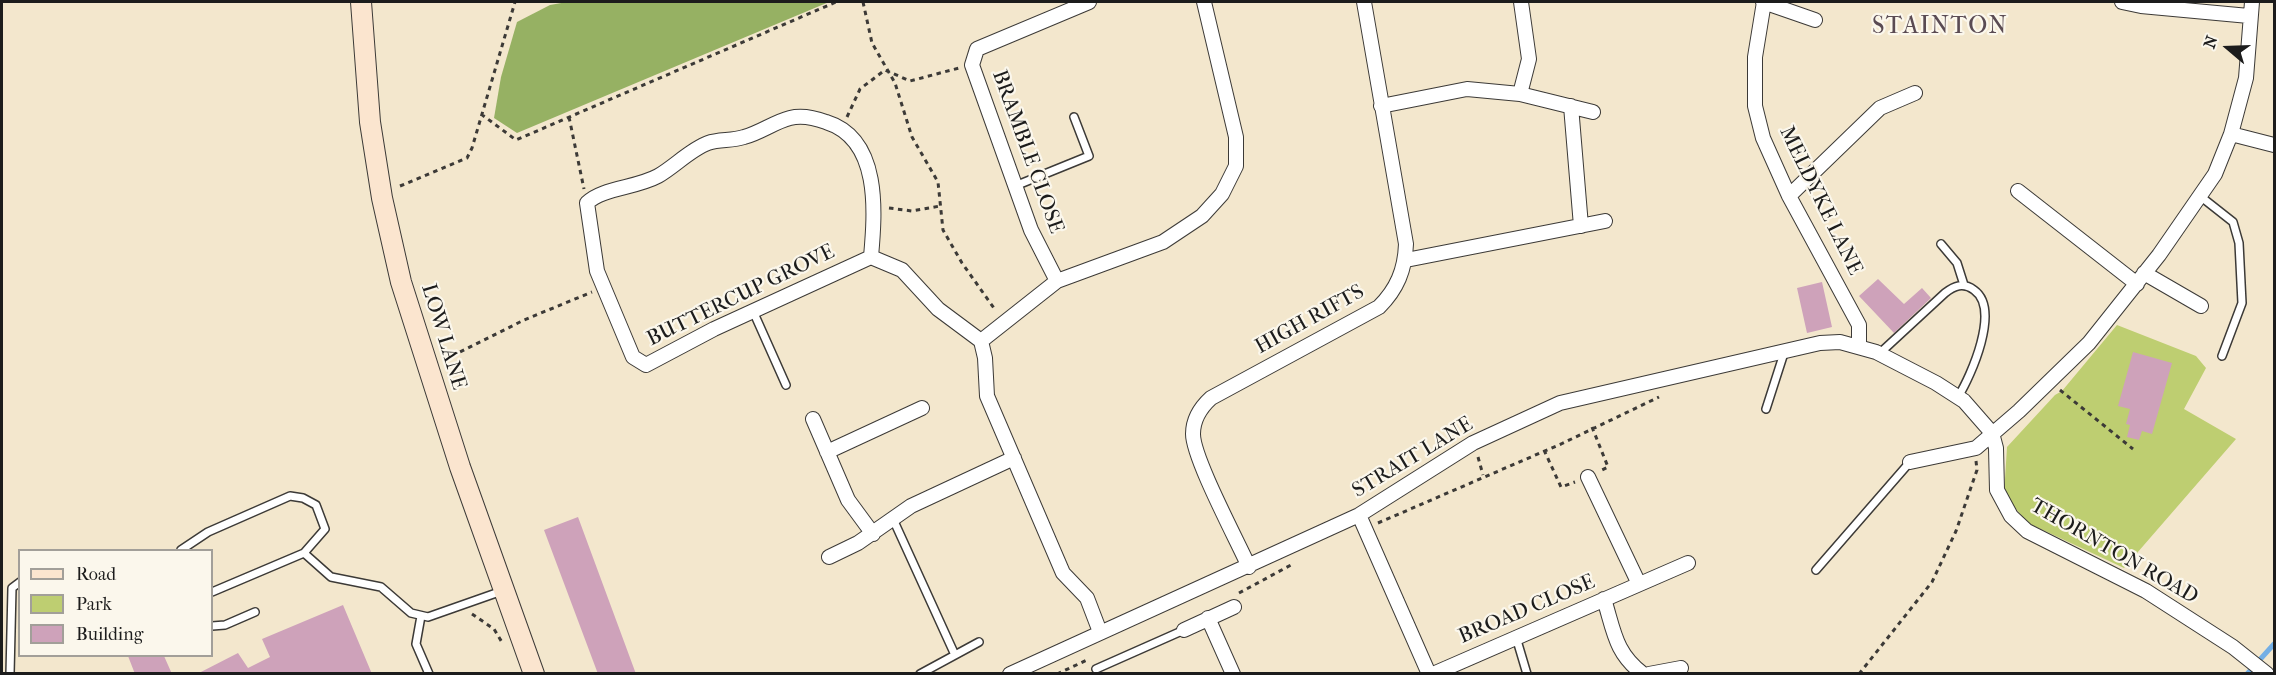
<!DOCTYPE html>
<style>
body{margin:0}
#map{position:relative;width:2276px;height:675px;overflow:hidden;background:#f3e7cd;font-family:"IM FELL French Canon",serif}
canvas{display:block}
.frame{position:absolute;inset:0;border:3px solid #1c1c1c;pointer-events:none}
.legend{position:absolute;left:18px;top:549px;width:195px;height:108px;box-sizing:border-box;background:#fbf7ec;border:2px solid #a29f99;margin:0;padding:8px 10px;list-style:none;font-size:18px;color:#1c1c1c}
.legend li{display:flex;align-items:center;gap:12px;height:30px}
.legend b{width:30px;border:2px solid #a29f99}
.north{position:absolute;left:2198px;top:18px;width:60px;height:60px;-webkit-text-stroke:4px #fbf7ec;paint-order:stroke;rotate:289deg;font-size:16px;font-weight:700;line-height:24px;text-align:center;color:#1c1c1c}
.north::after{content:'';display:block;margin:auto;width:21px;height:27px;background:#1c1c1c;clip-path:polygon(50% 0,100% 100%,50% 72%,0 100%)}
</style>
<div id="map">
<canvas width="2276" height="675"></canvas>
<div class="frame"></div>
<ul class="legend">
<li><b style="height:8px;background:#fbe5cf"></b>Road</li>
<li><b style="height:16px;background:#bece71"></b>Park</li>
<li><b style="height:16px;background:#cea2ba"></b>Building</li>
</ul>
<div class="north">N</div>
</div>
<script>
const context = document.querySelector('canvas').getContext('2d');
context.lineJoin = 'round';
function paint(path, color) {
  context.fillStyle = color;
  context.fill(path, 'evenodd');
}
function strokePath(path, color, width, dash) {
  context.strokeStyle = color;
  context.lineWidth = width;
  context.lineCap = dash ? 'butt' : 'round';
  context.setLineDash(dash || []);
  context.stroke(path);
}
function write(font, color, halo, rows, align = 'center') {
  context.font = font + ' "IM FELL French Canon",serif';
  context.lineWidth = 4.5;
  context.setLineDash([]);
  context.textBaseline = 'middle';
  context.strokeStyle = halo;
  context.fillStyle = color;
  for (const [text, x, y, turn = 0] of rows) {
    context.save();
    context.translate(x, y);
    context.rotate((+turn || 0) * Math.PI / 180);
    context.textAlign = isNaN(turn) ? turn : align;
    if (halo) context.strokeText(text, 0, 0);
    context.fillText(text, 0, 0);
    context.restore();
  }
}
paint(new Path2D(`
 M2117 325 2196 356 2206 368 2184 409 2236 439 2124 568 2028 523 2004 495 2007 447 2055 395 2062 391Z`), '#bece71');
paint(new Path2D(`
 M567 2H829L517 133 494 118 501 77 517 22 550 5Z`), '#96b163');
strokePath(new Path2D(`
 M2247 674 2274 644`), '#74afe5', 5);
paint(new Path2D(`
 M1878 279 1904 304 1922 288 1931 298 1894 333 1859 296Z
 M1822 282 1832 327 1807 333 1797 288Z
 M2133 352 2172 363 2152 434 2142 431 2139 440 2127 437 2130 425 2126 424 2130 409 2118 406Z
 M578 517 636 674H598L544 530Z
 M343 605 372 674H197L238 653 248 668 270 657 262 639Z
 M128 656H164L172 674H135Z`), '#cea2ba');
const service = new Path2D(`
 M1015 186 1089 156 1074 117
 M2200 196 2233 222 2239 243 2242 303 2222 356
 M1941 244 1957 263 1964 285
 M753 311 786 385
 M1880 353 1945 293C1954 286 1963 282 1974 290 2001 309 1971 376 1958 397
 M1766 409 1785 350
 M893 519 955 655
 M181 550 208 532 290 496 303 498 316 505 325 529 304 553 212 592
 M304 553 331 577 381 587 411 613 428 617 502 591
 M1816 570 1910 462
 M421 616 416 644 429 674
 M212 626 225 625 255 612
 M1516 637 1527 674
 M1096 669 1184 630
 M10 674 12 588 20 582
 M920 674 979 642`);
const minor = new Path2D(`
 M1763 2 1815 20
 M1764 2 1755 57V106L1763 138 1789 196 1859 325V345
 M2122 2 2141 6 2249 16
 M1520 94 1529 59 1521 2
 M1381 106 1467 89 1520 94 1593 112
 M1571 106 1581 226
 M2231 134 2274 145
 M2018 191 2137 284
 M1789 196 1880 108 1915 93
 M871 257C875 212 881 139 826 122 815 118 802 115 790 118 774 122 760 133 744 137 732 141 719 139 708 143 691 149 674 167 658 176 636 188 602 188 587 203L597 271 633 357 646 365 714 329 871 257 902 270 938 309 981 341
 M1406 260 1605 221
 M2144 273 2201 306
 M1057 281 1031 230 972 65 977 49 1089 2
 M981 341 1057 281 1163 242 1202 216 1222 194 1236 166V137L1204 2
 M981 341 985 358 987 396 1063 573 1087 598 1100 632
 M813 419 848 500 873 534
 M827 452 922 408
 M1910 462 1976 448 2019 411 2089 343 2159 255 2215 174 2231 134 2246 78 2252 2
 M1588 477 1639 584
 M1359 515 1429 674
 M829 557 858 543 911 506 1014 458
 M1249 567C1237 540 1193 458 1193 434 1193 419 1200 408 1211 398L1379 307C1397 289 1405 270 1406 244L1364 2
 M1604 599C1614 631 1615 653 1643 674
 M1208 618 1233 674
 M1184 630 1234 607
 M1010 674 1359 515 1473 443 1560 403 1820 343 1840 342 1876 352 1936 383 1964 401 1992 433 1996 448 1997 490 2011 516 2027 531 2146 591 2233 647 2267 674
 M1433 674 1688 563
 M1649 674 1681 668`);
const secondary = new Path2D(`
 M361 2 370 122 382 198 401 282 460 467 534 674`);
strokePath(service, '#3c3a37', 10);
strokePath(minor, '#3c3a37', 16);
strokePath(secondary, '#3c3a37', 22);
strokePath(new Path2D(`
 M863 2 872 43 895 83 912 137 938 182 943 230 962 263 996 311
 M481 114 516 140 836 2
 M569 117 584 189
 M847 117 860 89 885 70 910 81 959 68
 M400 186 467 158 472 148 515 2
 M889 208 912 211 940 206
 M444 360 524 320 592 292
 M2060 390 2133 449
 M1592 427 1608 467 1600 471
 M1544 450 1561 487 1575 482
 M1478 457 1483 475
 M1378 523 1561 444 1659 397
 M1239 593 1291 565 1289 563
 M472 614 494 629 503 644
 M1057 674 1087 660
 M1859 674 1932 582 1956 531 1977 470 1976 461`), '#3c3a37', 3, [4.5, 4.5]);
strokePath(service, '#fff', 7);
strokePath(minor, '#fff', 14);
strokePath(secondary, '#fbe5cf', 20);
write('21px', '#1c1c1c', '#fbf7ec', [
 ["BRAMBLE CLOSE",1027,152,70],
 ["MELDYKE LANE",1820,201,64],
 ["BUTTERCUP GROVE",741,296,-26],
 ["HIGH RIFTS",1310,320,-29],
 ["LOW LANE",443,337,73],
 ["STRAIT LANE",1413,458,-31],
 ["THORNTON ROAD",2114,552,30],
 ["BROAD CLOSE",1527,610,-23]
]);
context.letterSpacing = '1.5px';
write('24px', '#5a4b53', '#fbf7ec', [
 ["STAINTON",1940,27]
]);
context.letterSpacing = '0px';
</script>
